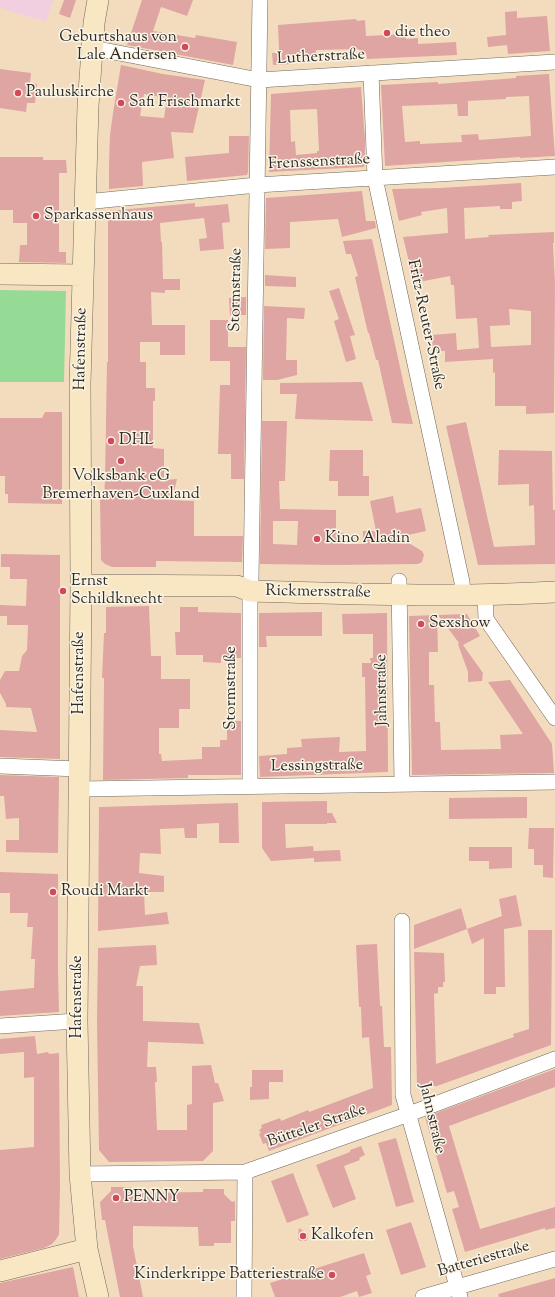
<!DOCTYPE html>
<meta charset="utf-8">
<style>
body{margin:0}
canvas{display:block;background:#f3dcbd}
</style>
<canvas width="555" height="1297"></canvas>
<script>
const context = document.querySelector('canvas').getContext('2d');
context.lineJoin = 'round';
function paint(path, color) {
  context.fillStyle = color;
  context.fill(path, 'evenodd');
}
function strokePath(path, color, width, dash) {
  context.strokeStyle = color;
  context.lineWidth = width;
  context.lineCap = dash ? 'butt' : 'round';
  context.setLineDash(dash || []);
  context.stroke(path);
}
function write(font, color, halo, rows, align = 'center') {
  context.font = font + ' "Sorts Mill Goudy",serif';
  context.lineWidth = 3;
  context.setLineDash([]);
  context.textBaseline = 'middle';
  context.strokeStyle = halo;
  context.fillStyle = color;
  for (const [text, x, y, turn = 0] of rows) {
    context.save();
    context.translate(x, y);
    context.rotate((+turn || 0) * Math.PI / 180);
    context.textAlign = isNaN(turn) ? turn : align;
    if (halo) context.strokeText(text, 0, 0);
    context.fillText(text, 0, 0);
    context.restore();
  }
}
paint(new Path2D(`
 M0 0H53L46 22 0 8Z`), '#f2cfe0');
paint(new Path2D(`
 M0 290 66 291 64 382H0Z`), '#96db95');
paint(new Path2D(`
 M64 0H76L70 18 59 14Z
 M142 0H193L187 16 161 7 153 31 195 38 196 35 237 42 233 65 127 45Z
 M517 11V18L547 16 550 51 508 54 507 45 488 47 487 37 506 35 505 12Z
 M356 19 357 21 365 20 366 36 406 34V39L418 38V44L456 42 457 55 367 59 366 53H360L359 49 316 50V56L291 58V64L273 65 272 53H277V50H279L278 25Z
 M121 65 163 74 205 80 193 133 171 132 174 158 142 162 143 186 109 189V164L110 135 113 113ZM144 94 167 98 164 118 140 116Z
 M0 69 31 73 30 83 37 84 35 103H27L26 112 0 108Z
 M549 74 555 156 520 158V157L385 166 381 85 438 82V84L516 78V76ZM529 96 531 136 479 140 478 134 461 135 462 142 420 144V141L405 142 402 106 457 104 458 116H468V101L506 99V97Z
 M361 87 365 140V164L364 167 269 172 271 94ZM317 109 319 151H317V153L296 155 295 141 291 142 290 110Z
 M229 136H249L248 172 247 175 187 181 185 157 229 153Z
 M0 157H43V160H66L67 173H59V252H66V263L19 262 20 245H27V223H13V210H0Z
 M521 183 522 201 512 202V209H500V206L464 208 465 239 489 237 488 235 554 232V243H553L555 284 554 413 526 414V406H495V372L493 373V359L445 362V351H433L432 335 456 333 457 350 479 348 477 318 456 319 454 285H451L450 276 414 283 403 237 448 233 447 208 421 212 422 215 399 221 392 189 440 188ZM509 309 531 311V345L491 347 490 326 510 325Z
 M362 191 366 221H375L376 228 342 237 338 219 290 222V248L265 249 266 198Z
 M195 203V207L228 204 230 222 222 223 224 249 200 251 199 239 207 238 204 218 160 223 161 242H162L163 279H180V290H165V293L151 292 152 325H185V355H160V342H140V362H146V388H155V401H153V448L164 449V480L177 479 172 500 194 501V536H243L242 562 156 561V567H112L105 564 101 560 100 499H104L105 480 107 362H108V211Z
 M372 239 405 390 413 424 392 423 378 360H376L369 333H368L355 277 358 276 351 254H346L343 241Z
 M265 275 296 277V287L265 286Z
 M339 288 355 335 350 336 356 359 346 362 334 321 339 319 329 291Z
 M246 297V315H230L229 298Z
 M264 306 305 308 304 319 287 318 286 360H297V375L277 380H263Z
 M210 320H228V347H246L244 479H231V454H218L220 385H230V361H210Z
 M362 382 373 421 295 419 297 394H280V383Z
 M45 412H62V504L8 503V494H5V476H0V418H42Z
 M262 421H287L285 481H279L280 509 336 510V533H344V544H363V531H376L370 501 393 496 396 513 421 508 426 531 399 537 422 551 424 555 422 562 418 564 335 565 260 564ZM273 521H298L297 545 273 544Z
 M466 422 494 547 535 545 534 505 529 506V484L498 485 499 450 552 451 553 510H555V564L478 565 446 426Z
 M330 450H363V476H369V496H338V481H329Z
 M1 554 60 555V759L0 757V730L37 732 31 708 6 707V704L0 693V680L5 671H19L22 656 27 650 28 625H7V616H0V605L26 606 27 579H10V567H1Z
 M149 606 151 656H161V679H190V709H179V728H159V754H161L162 761 202 759V747H220V740H227V721H241V775H188V778L103 780 104 678H102L104 633H106V607Z
 M180 607H198V612L241 613V658H221V663L203 662V655H176L175 632H180Z
 M322 612V636H266L267 647H259V613Z
 M387 613 388 772 260 777 259 756 287 754V748L302 747 301 739 340 737 339 752 366 751 365 677H362V663H371L370 658H373V634H343L342 614Z
 M467 614 480 636 463 645 483 673 482 681 468 682V672L458 644 459 643 438 615Z
 M437 615 438 652H429V685H434L435 722H440L441 750 501 749 500 735 523 734 488 682 510 680 552 744 554 773 412 775 409 616Z
 M0 775 59 777 58 853 6 852V840H19V818L6 819 4 796H0Z
 M527 797V818L449 819V798Z
 M327 801V813H332L337 823H327V824H285L286 848 313 846 314 853V851L340 850 341 861 314 862V858L271 861 262 848V802Z
 M238 803 239 843H219V823L197 824V838H185L184 828 160 829 161 854 140 853 139 873 164 876V892H144L145 915 167 912 169 924 98 931 99 807Z
 M529 828H554L553 878 543 877V865H534V849H528Z
 M469 847H512V868L489 869V861H469Z
 M0 872 58 874V970L59 1012 0 1016V991L34 988 35 959H31L33 927H27L28 913H10V893H0Z
 M516 895 522 926 504 929 505 987H496V994H484V938L472 944 467 929 502 916 499 899Z
 M461 908 467 929 414 949V925Z
 M528 930H552L551 1045 437 1086 417 1087 414 952 444 953 445 982H443V987H438V993L434 994 436 1064 514 1037 513 1034 529 1029Z
 M377 944 380 1006H382L384 1047H391L392 1105 269 1151 266 1143 263 1144 259 1134 261 1133 259 1130 262 1128 261 1125 280 1118 281 1121 308 1110 309 1112 373 1088 369 1037 362 1038 361 1007H359L356 945Z
 M156 945 157 965 140 966 136 986H143V1021L199 1023 204 1044 148 1042 147 1067H156L157 1082H155L157 1130H187V1105L192 1104V1066L211 1065 215 1083H218L224 1101 213 1103V1151L203 1161 109 1162 99 1150 97 1022 98 948Z
 M35 1036 37 1054 48 1052 49 1054 59 1053 60 1188 59 1234 57 1238 52 1244 44 1248 0 1259V1150L34 1147V1077L24 1078V1052L0 1054V1039Z
 M555 1069V1087L449 1126 480 1229 555 1207V1228L545 1230V1228L465 1252 452 1209 459 1207 454 1191 447 1193 425 1117Z
 M252 1070H283V1082H269V1099L250 1100V1087H252Z
 M396 1138 414 1202 396 1207 378 1143Z
 M361 1146 365 1155 359 1158 360 1160 344 1166 356 1199 333 1208 316 1165 350 1152V1150Z
 M293 1173 309 1215 287 1223 271 1181Z
 M111 1187H131L132 1193 203 1192V1189H224V1194L232 1202 235 1201V1221H231V1243H214V1246H199L198 1227 133 1226V1246L143 1297H120L105 1220H102L100 1202 111 1191Z
 M411 1222 426 1267 401 1275 386 1230Z
 M299 1228 308 1234V1238L306 1241H300L298 1239V1235Z
 M364 1253 371 1274 366 1276 372 1293 359 1297 357 1291 340 1297H275L270 1283Z
 M73 1267 79 1297H0V1283Z
 M555 1278V1297H499L498 1294Z`), '#dfa5a3');
const street = new Path2D(`
 M93 48 259 80 555 62
 M371 73 375 178 462 582 463 594
 M85 202 257 185 555 167
 M251 580 260 0
 M399 581 402 784
 M485 594 486 619 555 718
 M0 766 79 769
 M250 786V591
 M79 789 555 782
 M402 921 403 1095 460 1297
 M0 1026 77 1021
 M80 1174 245 1172 409 1114 555 1059
 M244 1297 245 1172
 M423 1297 555 1259`);
const secondary = new Path2D(`
 M98 0 94 23 88 106 80 383 81 585 77 1021 80 1174 87 1249 98 1297
 M0 274 83 275
 M81 585 237 586 250 591C352 594 454 598 555 592
 M0 1271 87 1249`);
strokePath(street, '#71695e', 16);
strokePath(secondary, '#71695e', 22);
strokePath(street, '#fff', 15);
strokePath(secondary, '#f9e7c3', 21);
for (const [x, y, r, color] of [
 [387,33,4,"#d1495b"],
 [185,47,4,"#d1495b"],
 [18,93,4,"#d1495b"],
 [121,103,4,"#d1495b"],
 [36,216,4,"#d1495b"],
 [111,441,4,"#d1495b"],
 [121,461,4,"#d1495b"],
 [317,539,4,"#d1495b"],
 [63,591,4,"#d1495b"],
 [421,624,4,"#d1495b"],
 [53,892,4,"#d1495b"],
 [116,1198,4,"#d1495b"],
 [303,1236,4,"#d1495b"],
 [332,1275,4,"#d1495b"]
]) {
  const dot = new Path2D();
  dot.arc(x, y, r, 0, 2 * Math.PI);
  context.fillStyle = color;
  context.fill(dot);
  strokePath(dot, '#fcf5e5', 1.5);
}
write('16px', '#2b2b2b', '#fcf5e5', [
 ["die theo",395,33],
 ["Geburtshaus von",177,38,"right"],
 ["Lale Andersen",177,56,"right"],
 ["Pauluskirche",26,93],
 ["Safi Frischmarkt",129,103],
 ["Sparkassenhaus",44,216],
 ["DHL",119,441],
 ["Volksbank eG",121,477,"center"],
 ["Bremerhaven-Cuxland",121,495,"center"],
 ["Kino Aladin",325,539],
 ["Ernst",71,582],
 ["Schildknecht",71,600],
 ["Sexshow",429,624],
 ["Roudi Markt",61,892],
 ["PENNY",124,1198],
 ["Kalkofen",311,1236],
 ["Kinderkrippe Batteriestraße",324,1275,"right"]
], 'left');
write('16px', '#2b2b2b', '#fcf5e5', [
 ["Lutherstraße",321,58,-3],
 ["Frenssenstraße",319,163,-3],
 ["Stormstraße",237,290,-89],
 ["Fritz-Reuter-Straße",425,325,78],
 ["Hafenstraße",82,349,-89],
 ["Rickmersstraße",318,593,1],
 ["Hafenstraße",80,673,-90],
 ["Stormstraße",232,688,-90],
 ["Jahnstraße",383,690,-91],
 ["Lessingstraße",317,767,-1],
 ["Hafenstraße",78,997,-90],
 ["Jahnstraße",431,1119,77],
 ["Bütteler Straße",317,1127,-19],
 ["Batteriestraße",484,1260,-16]
]);
</script>
